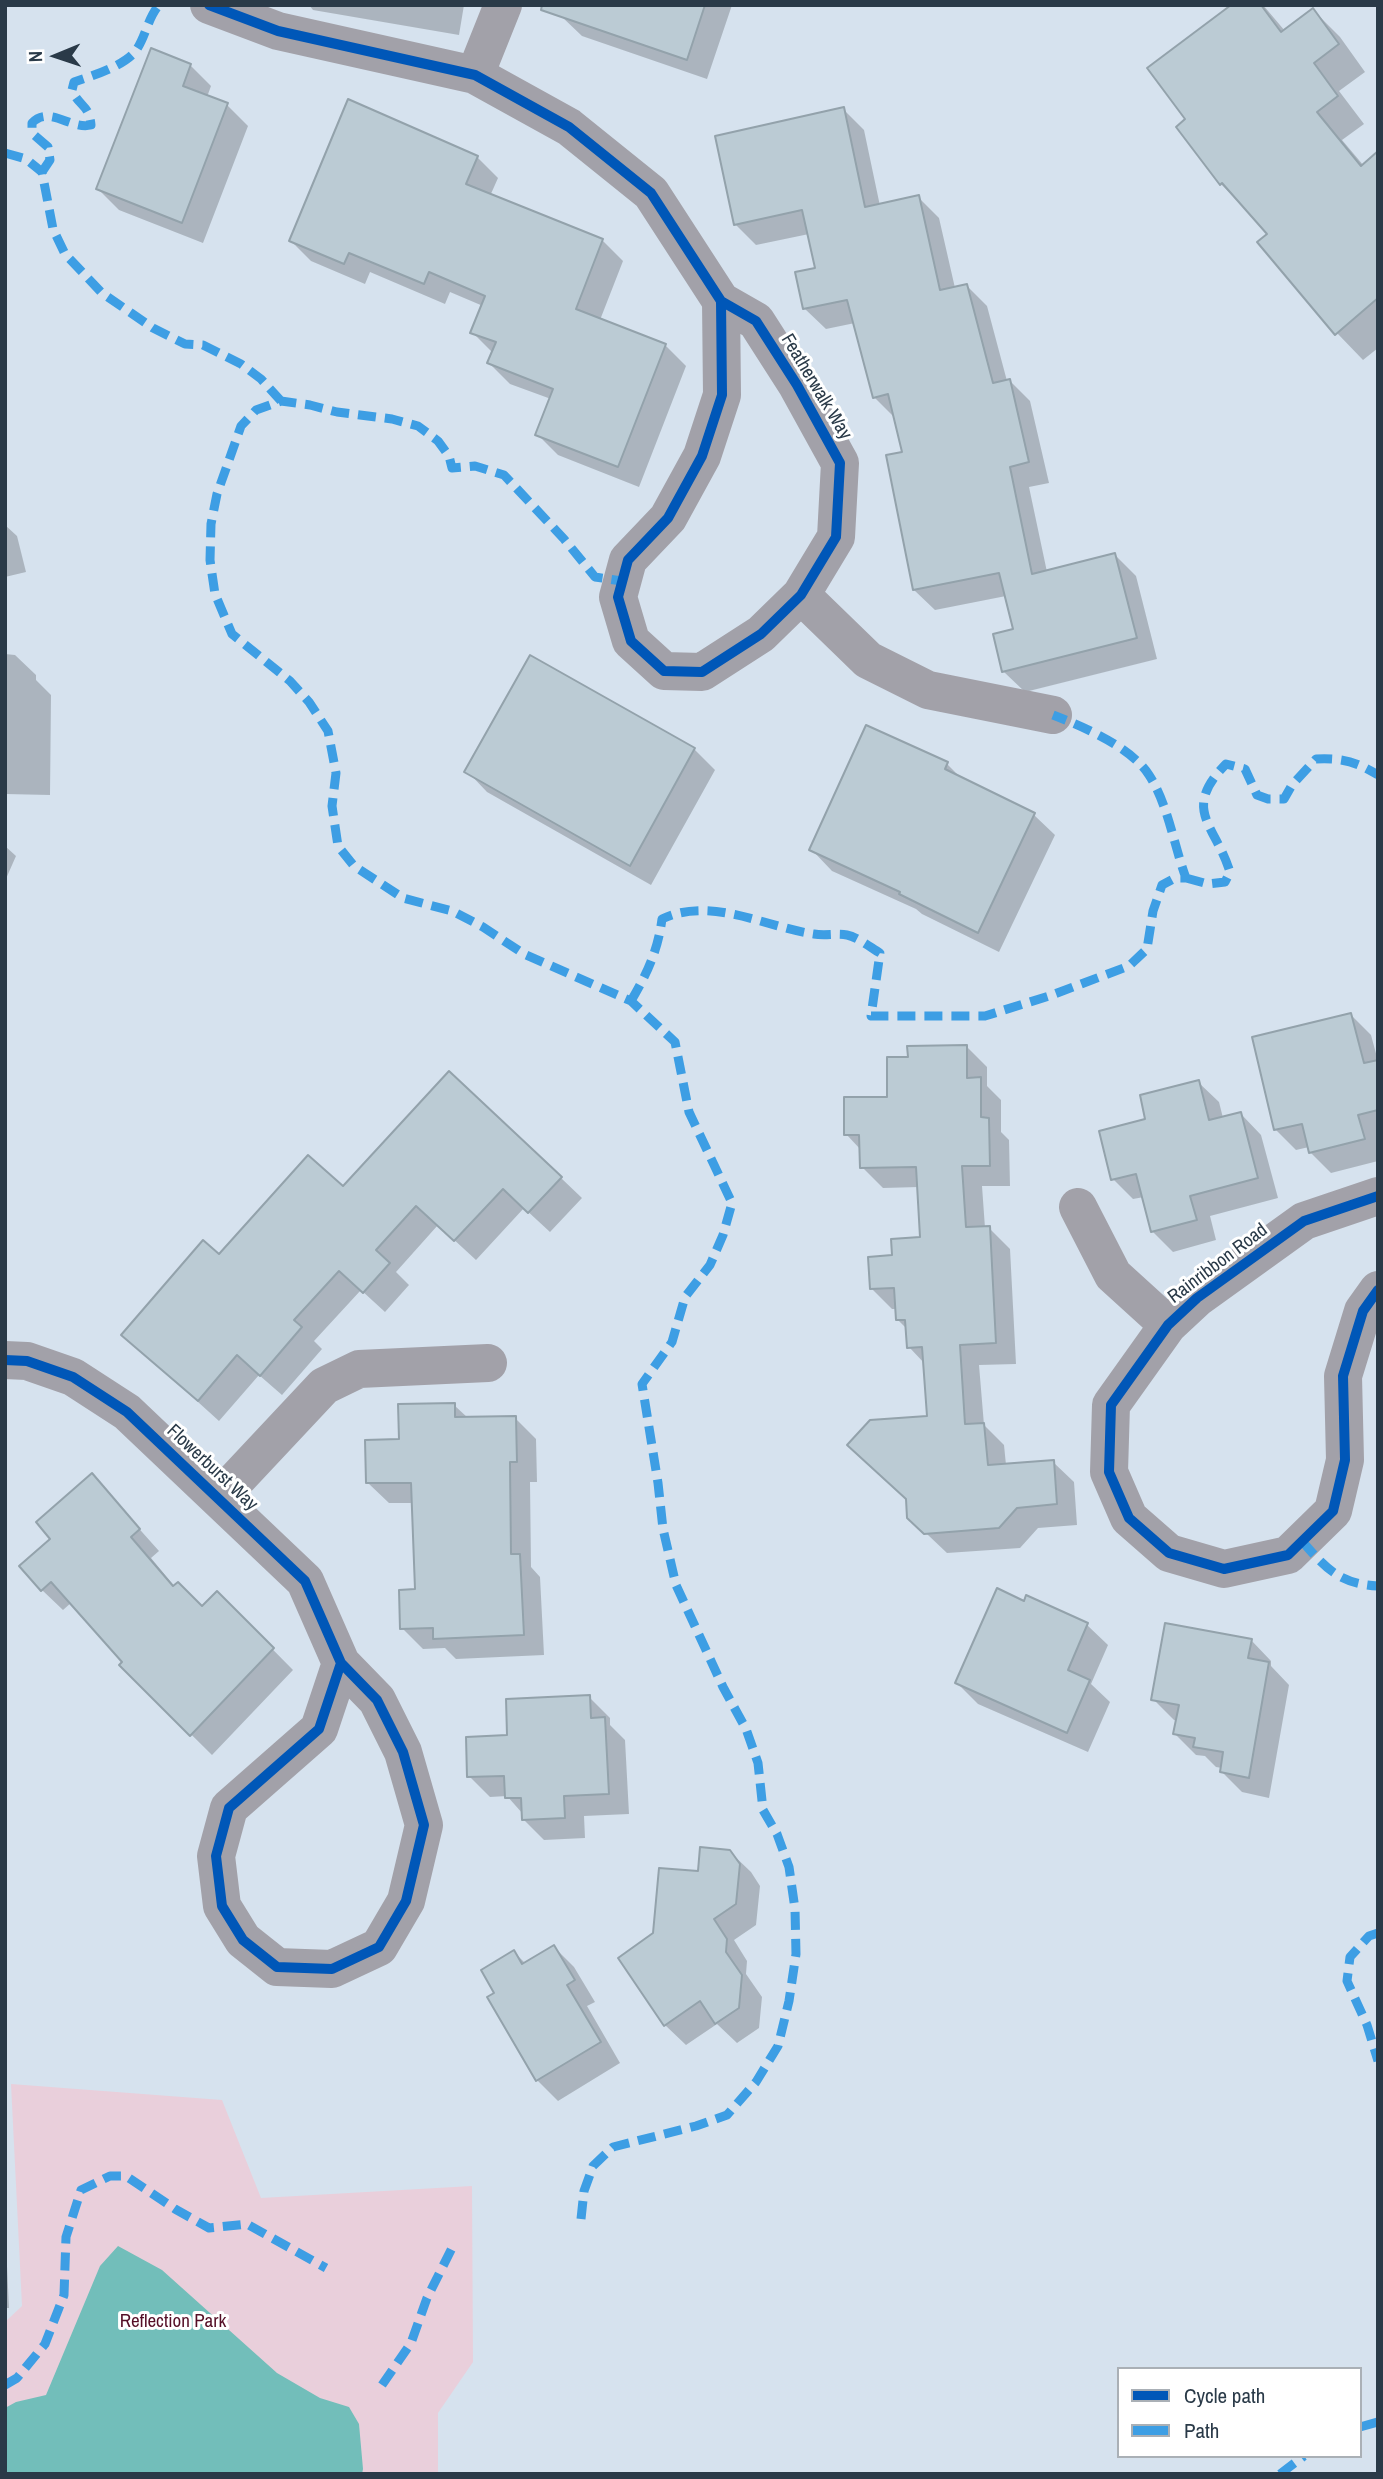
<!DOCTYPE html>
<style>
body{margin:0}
#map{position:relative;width:1383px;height:2479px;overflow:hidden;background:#d6e2ee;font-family:"Archivo Narrow",sans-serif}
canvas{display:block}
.frame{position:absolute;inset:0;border:7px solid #2a3a48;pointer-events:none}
.legend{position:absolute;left:1117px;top:2367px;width:245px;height:91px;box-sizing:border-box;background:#fff;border:2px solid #aab0b6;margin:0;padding:9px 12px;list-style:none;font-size:21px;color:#2a3a48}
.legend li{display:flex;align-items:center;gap:14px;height:35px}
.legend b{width:35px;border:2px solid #aab0b6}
.north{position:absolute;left:21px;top:21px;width:70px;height:70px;-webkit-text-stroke:5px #fff;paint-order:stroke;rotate:268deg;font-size:19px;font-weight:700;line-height:28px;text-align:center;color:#2a3a48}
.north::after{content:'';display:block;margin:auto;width:24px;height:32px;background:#2a3a48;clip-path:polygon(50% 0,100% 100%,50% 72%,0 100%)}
</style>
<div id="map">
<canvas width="1383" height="2479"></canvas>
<div class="frame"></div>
<ul class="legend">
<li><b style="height:9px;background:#0057b8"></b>Cycle path</li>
<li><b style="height:9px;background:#3d9ee4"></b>Path</li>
</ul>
<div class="north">N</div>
</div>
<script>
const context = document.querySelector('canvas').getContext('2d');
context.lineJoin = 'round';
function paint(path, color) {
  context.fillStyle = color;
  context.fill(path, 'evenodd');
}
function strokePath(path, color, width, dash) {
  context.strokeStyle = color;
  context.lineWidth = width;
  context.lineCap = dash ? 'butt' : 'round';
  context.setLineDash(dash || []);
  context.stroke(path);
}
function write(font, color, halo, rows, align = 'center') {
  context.font = font + ' "Archivo Narrow",sans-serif';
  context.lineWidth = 6;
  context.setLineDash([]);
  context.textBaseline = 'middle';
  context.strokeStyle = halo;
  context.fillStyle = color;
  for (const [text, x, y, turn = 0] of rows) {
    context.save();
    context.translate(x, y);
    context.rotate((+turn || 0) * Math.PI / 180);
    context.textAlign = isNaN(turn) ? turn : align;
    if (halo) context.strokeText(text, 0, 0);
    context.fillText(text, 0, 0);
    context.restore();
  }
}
paint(new Path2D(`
 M11 2084 222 2100 261 2198 472 2186 473 2362 438 2413V2474H5V2322L22 2306Z`), '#e9cfdb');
paint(new Path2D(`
 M118 2246 162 2270 277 2373 320 2398 349 2407 359 2424 363 2469 362 2474H5V2408L16 2402 46 2395 100 2266Z`), '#72beba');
paint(new Path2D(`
 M309 5H464L459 35 313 10Z
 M564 5H732L707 79 582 36 561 16Z
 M1234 5H1263L1285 31 1313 10 1340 37 1365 72 1339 91 1364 124 1342 140 1364 166 1378 162V348L1363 360 1337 333 1269 234 1221 184 1178 127 1188 120Z
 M152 51 191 66 211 86 207 97 227 105 248 126 203 243 119 210 98 189Z
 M843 109 864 130 880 206 918 197 939 218 955 288 966 285 987 306 1007 381H1010L1030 401 1049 483 1029 487 1047 572 1115 555 1136 576 1157 659 1025 692 1004 672 995 635 1015 630 1006 596 935 610 914 590 904 453 896 419 874 397 855 323 826 329 805 309 817 269 809 234 756 245 735 224Z
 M477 157 498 178 490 196 602 240 623 261 600 320 665 345 686 366 639 487 558 455 537 434 551 399 510 384 489 363 493 353 472 332 483 306 450 292 445 304 370 272 365 284 311 261 291 241Z
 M5 525 17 536 26 572 5 577Z
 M5 654 15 655 36 675V680L51 695 50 795 5 794Z
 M530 657 694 749 715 770 651 885 487 792 467 771Z
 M947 764 963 780 1034 815 1055 835 999 952 922 914 916 909 832 871 812 850Z
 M5 846 16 856 5 881Z
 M1351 1015 1371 1035 1378 1061V1161L1331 1173 1310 1152 1309 1147 1296 1150 1275 1129Z
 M966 1046 987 1067V1086L1001 1100V1132L1009 1140 1010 1186H982L985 1228H989L1010 1249 1016 1364 979 1365 984 1425 1004 1445 1006 1465 1053 1462 1074 1482 1077 1525 1038 1528 1020 1548 947 1553 909 1517 929 1417 925 1364 909 1347 908 1330 897 1319V1309H892L871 1288 894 1257 922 1239 919 1187 883 1188 862 1167 861 1150 846 1134 889 1098 910 1059Z
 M1198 1082 1219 1102 1223 1118 1241 1114 1261 1135 1278 1198 1210 1216 1216 1240 1173 1252 1152 1231 1144 1197 1133 1199 1113 1179 1147 1120Z
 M561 1178 582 1198 550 1232 524 1208 476 1260 438 1225 396 1272 409 1285 385 1312 361 1290 314 1341 322 1349 282 1395 259 1375 219 1421 124 1335 219 1256 343 1188Z
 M454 1405 468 1418H515L536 1439 537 1482H530L531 1567 540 1577 544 1655 456 1659 445 1648 423 1649 402 1628 417 1591 414 1503H389L368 1483 401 1441Z
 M92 1476 159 1551 151 1558 175 1587 202 1608 217 1593 293 1670 212 1755 121 1665 124 1662 72 1602 63 1610 42 1590 52 1539Z
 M1027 1598 1087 1625 1108 1645 1091 1684 1110 1702 1088 1752 978 1704 957 1683Z
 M1251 1640 1271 1661V1666L1289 1685 1269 1798 1242 1792 1222 1772V1768L1216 1767 1205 1756 1196 1755 1175 1734 1177 1721 1174 1720 1153 1699Z
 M589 1697 610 1718V1725L625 1740 629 1814 584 1816 585 1838 544 1840 523 1819V1814L507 1796 490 1797 469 1776 509 1737Z
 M729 1851 751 1872 760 1886 756 1925 734 1940 747 1961 746 1974 762 1997 759 2028 737 2043 717 2024 686 2045 665 2025 655 1934 699 1873Z
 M554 1947 574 1967 595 2002 587 2006 620 2063 558 2101 537 2080 497 1993 514 1952 525 1963Z
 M5 2224 9 2308H5Z`), '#0003');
const building = new Path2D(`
 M542 5H705L687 60 541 10Z
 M1231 5H1261L1281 32 1313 8 1339 44 1314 63 1338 96 1317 112 1361 166 1378 151V298L1335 335 1257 242 1267 234 1222 183 1220 185 1176 127 1185 119 1147 68Z
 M151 48 191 64 183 86 228 103 182 223 96 189Z
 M348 99 478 156 466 184 603 239 576 309 666 344 618 467 535 435 553 389 487 363 496 342 470 333 485 296 429 272 424 284 349 253 344 264 289 241Z
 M844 107 865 207 919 195 940 290 967 284 993 383 1010 379 1029 462 1010 467 1032 574 1115 553 1137 638 1002 672 993 634 1013 629 999 573 913 590 886 455 902 452 888 394 873 398 847 300 803 309 795 272 815 268 802 210 734 225 715 136Z
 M530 655 695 748 630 866 464 772Z
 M866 725 948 762 945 769 1035 813 978 933 899 894 900 892 809 850Z
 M1351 1013 1364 1063 1378 1060V1110L1358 1115 1365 1139 1309 1153 1302 1124 1274 1130 1252 1037Z
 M967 1045V1078L981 1077V1117L989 1118 990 1166H962L966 1227 990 1226 996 1343 960 1345 965 1424 984 1423 988 1465 1054 1460 1057 1504 1017 1508 999 1528 924 1534 907 1518 906 1499 847 1445 870 1420 927 1416 922 1347 907 1348 905 1320H896L894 1288 870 1289 868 1257 892 1255 891 1239 920 1237 916 1167 860 1168 859 1135H844V1097H887V1057H908L907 1046Z
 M449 1071 562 1177 528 1213 503 1189 454 1241 416 1206 376 1250 390 1263 363 1293 339 1271 294 1320 302 1327 260 1376 237 1355 198 1401 121 1335 203 1240 219 1254 308 1155 343 1186Z
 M1199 1080 1209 1120 1241 1112 1258 1178 1190 1196 1197 1220 1151 1232 1136 1174 1111 1180 1099 1131 1145 1119 1140 1095Z
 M455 1403V1417L516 1416 517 1462H510L511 1554H520L524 1635 433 1639V1628L400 1629 399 1590 415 1589 411 1483H366L365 1440 399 1439 398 1404Z
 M92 1473 140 1529 131 1537 173 1586 178 1582 202 1606 217 1591 274 1648 190 1736 119 1665 122 1662 51 1582 41 1591 19 1566 50 1539 36 1522Z
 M997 1588 1024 1601 1026 1595 1088 1623 1068 1670 1090 1680 1067 1733 955 1683Z
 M1165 1623 1252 1639 1248 1658 1269 1662 1249 1778 1220 1772 1223 1752 1193 1747 1195 1738 1173 1734 1179 1705 1151 1700Z
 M590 1695 591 1718 605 1717 609 1794 564 1796 565 1818 522 1820 521 1798H505L504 1776 467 1777 466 1737 507 1735 506 1699Z
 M700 1847 730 1850 740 1864 736 1904 714 1919 727 1939 726 1952 742 1975 739 2008 715 2024 700 2001 664 2026 618 1958 653 1933 659 1868 698 1871Z
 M554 1945 575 1980 567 1985 601 2042 536 2081 487 1997 494 1993 481 1970 514 1950 522 1964Z`);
paint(building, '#bbcbd4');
strokePath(building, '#93a2ab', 2);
strokePath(new Path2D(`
 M209 5 278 31 475 75 569 127 651 193 721 301 756 321 797 385 840 463 836 537 801 595 761 634 702 672 664 671 631 641 618 597 628 560 668 518 702 456 722 395 721 301
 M475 75 503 5
 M801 595 868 660 928 690 1053 715
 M1378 1196 1304 1221 1197 1298 1168 1325 1111 1405 1109 1472 1129 1518 1169 1553 1224 1569 1288 1555 1333 1511 1345 1460 1343 1376 1363 1311 1378 1290
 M1078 1207 1113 1275 1168 1325
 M5 1360 27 1361 73 1377 127 1412 305 1581 341 1663 377 1700 403 1752 424 1825 406 1901 379 1947 332 1969 277 1967 243 1940 222 1906 216 1856 229 1808 319 1729 341 1663
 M219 1498 324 1386 359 1369 488 1363`), '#a2a1a9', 38);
strokePath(new Path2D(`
 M5 153 26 159 42 172 53 229 65 254 102 293 153 328 185 344 203 345 241 364 261 379 281 401
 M42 172 50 160 48 147 32 133V123C49 105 71 130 91 125 89 104 79 107 72 90L74 82C92 76 127 65 137 49 146 35 148 18 159 5
 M1186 878 1208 884 1225 882 1230 872C1215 824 1181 810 1226 764L1245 769 1257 795 1268 799H1284L1292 785 1316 759C1342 758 1355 761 1378 775
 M631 1001C647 974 658 950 662 919 711 896 765 927 814 934 825 936 836 933 847 935 857 937 870 947 880 953L871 1016H985L1049 996 1129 966 1147 949 1153 911 1162 885 1175 878H1186C1174 846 1168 804 1149 775 1131 747 1084 727 1053 715
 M1302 1541C1326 1569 1340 1584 1378 1586
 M1378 1933 1369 1936 1350 1957 1347 1981 1367 2025 1378 2061
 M581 2219 584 2191 593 2166 613 2147 696 2126 727 2115 756 2082 778 2046 789 2001 796 1954 795 1909 789 1867 777 1834 763 1810 758 1763 746 1729 723 1687 676 1585 663 1529 658 1483 642 1384 672 1342 685 1297 710 1265 723 1235 732 1203 689 1112 675 1042 631 1001 524 954 483 927 452 911 403 898 354 866 338 846 332 806 336 773 328 731 309 702 290 681 232 634 215 594 210 560 211 524 217 494 241 426 256 410 281 401 310 405 337 412 392 419 418 426 438 441 449 456 452 468 475 466 504 475 564 539 595 577 622 581
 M5 2385 17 2378 45 2344 64 2295 66 2237 81 2190 110 2176H126L175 2209 209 2228 247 2224 326 2268
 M382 2385 411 2343 427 2298 454 2244
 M1360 2427 1378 2422
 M1280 2474 1304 2456`), '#3d9ee4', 9, [18, 9]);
strokePath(new Path2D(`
 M209 5 278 31 475 75 569 127 651 193 721 301 756 321 797 385 840 463 836 537 801 595 761 634 702 672 664 671 631 641 618 597 628 560 668 518 702 456 722 395 721 301
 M1378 1196 1304 1221 1197 1298 1168 1325 1111 1405 1109 1472 1129 1518 1169 1553 1224 1569 1288 1555 1333 1511 1345 1460 1343 1376 1363 1311 1378 1290
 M5 1360 27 1361 73 1377 127 1412 305 1581 341 1663 377 1700 403 1752 424 1825 406 1901 379 1947 332 1969 277 1967 243 1940 222 1906 216 1856 229 1808 319 1729 341 1663`), '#0057b8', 10);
write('19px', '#2a3a48', '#fff', [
 ["Featherwalk Way",816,387,59],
 ["Rainribbon Road",1218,1264,-37],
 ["Flowerburst Way",212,1468,43]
]);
write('19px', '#550f27', '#fff', [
 ["Reflection Park",173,2322]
]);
</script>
